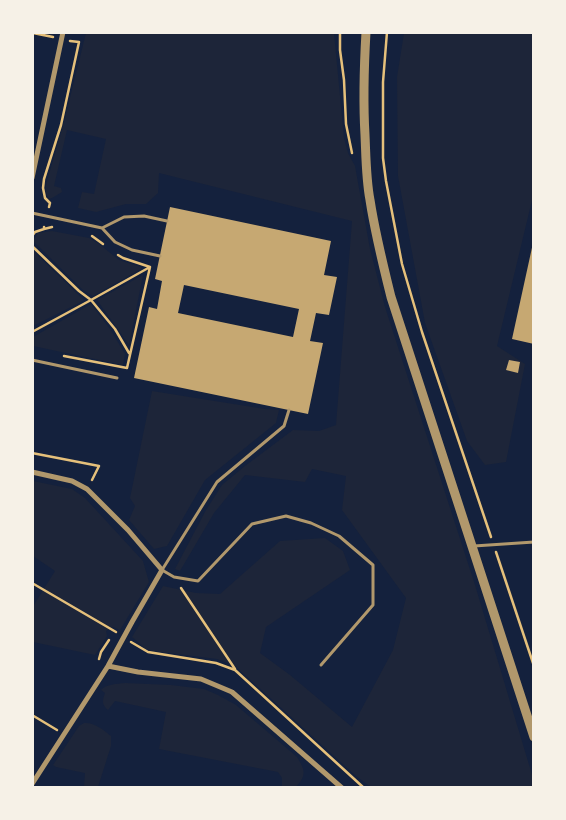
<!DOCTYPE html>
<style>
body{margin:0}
#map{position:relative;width:566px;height:820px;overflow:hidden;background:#14213d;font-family:"PT Sans Narrow",sans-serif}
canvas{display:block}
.frame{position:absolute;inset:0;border:34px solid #f6f1e7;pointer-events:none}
</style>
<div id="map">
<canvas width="566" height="820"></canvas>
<div class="frame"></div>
</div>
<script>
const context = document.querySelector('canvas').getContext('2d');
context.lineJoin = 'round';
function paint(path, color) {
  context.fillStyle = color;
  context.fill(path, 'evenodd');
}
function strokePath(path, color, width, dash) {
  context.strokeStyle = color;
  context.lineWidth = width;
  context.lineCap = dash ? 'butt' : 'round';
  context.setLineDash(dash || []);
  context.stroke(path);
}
paint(new Path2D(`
 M86 33H334L344 138 348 153 355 166 370 249 385 307 475 585 533 778V787H371L356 776 235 666 217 659 153 651 146 649 132 637 163 586 196 593 220 594 280 541 325 538 343 551 350 570 266 627 260 653 290 675 352 727 393 650 406 598 342 510 346 476 312 469 305 482 245 475 214 513 180 571 175 569 206 510 222 485 245 466 293 430 319 431 336 425 352 221 159 173 158 193 146 204H126L96 212 78 208 82 192 94 194 106 139 67 130 54 186 61 188 62 192 52 198 49 199C45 192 45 188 47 181L63 126Z
 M404 33H533V196L497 346 525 364 506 462 485 465 467 441 425 323 398 176 397 77Z
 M52 231 89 238 99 244 119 260 141 267V269L93 296 83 290 33 241 38 233Z
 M33 251 84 300 83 301 33 326Z
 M143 275 129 345 97 300Z
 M91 304 110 329 125 354 123 365 33 346V337Z
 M152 391 265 409 279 410 276 423 205 480 167 546 154 549 129 520 135 506 130 498Z
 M33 481 72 489 85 498 143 561 149 582 120 630 113 627 106 631 107 636 95 655 33 642 32 608 55 571 33 556Z
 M125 683 171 685 204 689 218 695 236 705 297 757C305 770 307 775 296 787H285L282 786V778L278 772 159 749 166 712 115 701 108 710C102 705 102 701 105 693L101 690C106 684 117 684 125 683Z
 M84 723C94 722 104 730 111 736V746L98 787H87L84 786 85 773 56 767 53 765 79 726Z`), '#1d2539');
paint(new Path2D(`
 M170 207 331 241 324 275 337 277 329 315 316 313 310 341 323 343 308 414 134 378 149 307 157 309 162 281 155 279ZM184 285 299 309 293 337 178 313Z
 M533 243H534V344L512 339Z
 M509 360 520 362 518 373 506 370Z`), '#c6a872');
strokePath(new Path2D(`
 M340 32V50L344 80 346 124 352 153
 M387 32 383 82V158L386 181 402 264 422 332 491 537
 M33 33 53 37
 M49 207 50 203 45 198 43 188 44 179 61 125 79 42 70 41
 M44 229 52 227
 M32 236 35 232 44 229V227
 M92 236 103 244
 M32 246 79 291 91 300 115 329 129 353
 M32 332 91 300 150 267
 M64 356 127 368 150 267 123 258 118 255
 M32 453 99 466 92 480
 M496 552 534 666
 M32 583 116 632
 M181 588 235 669
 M131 642 148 652 216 663 235 670 364 788
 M99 659 101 652 109 640
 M32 715 57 730`), '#e5c07b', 2.5);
strokePath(new Path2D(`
 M32 213 102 228 115 242 132 250 160 256
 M102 228 124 217 144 216 167 221
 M32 360 117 378
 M289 410 284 426 217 482 162 570 174 577 198 581 252 524 286 516 311 523 339 536 373 565V605L321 665
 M474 546 534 542`), '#b1986c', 3);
strokePath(new Path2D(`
 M32 178 63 32
 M32 472 72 481 87 489 128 530 162 570 132 622 108 666 32 784
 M108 666 138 672 201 679 232 692 342 788`), '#b1986c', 5);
strokePath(new Path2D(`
 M366 32C364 67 363 101 365 135 366 157 366 179 370 200 375 233 383 265 391 297L534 737`), '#b1986c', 9);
</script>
